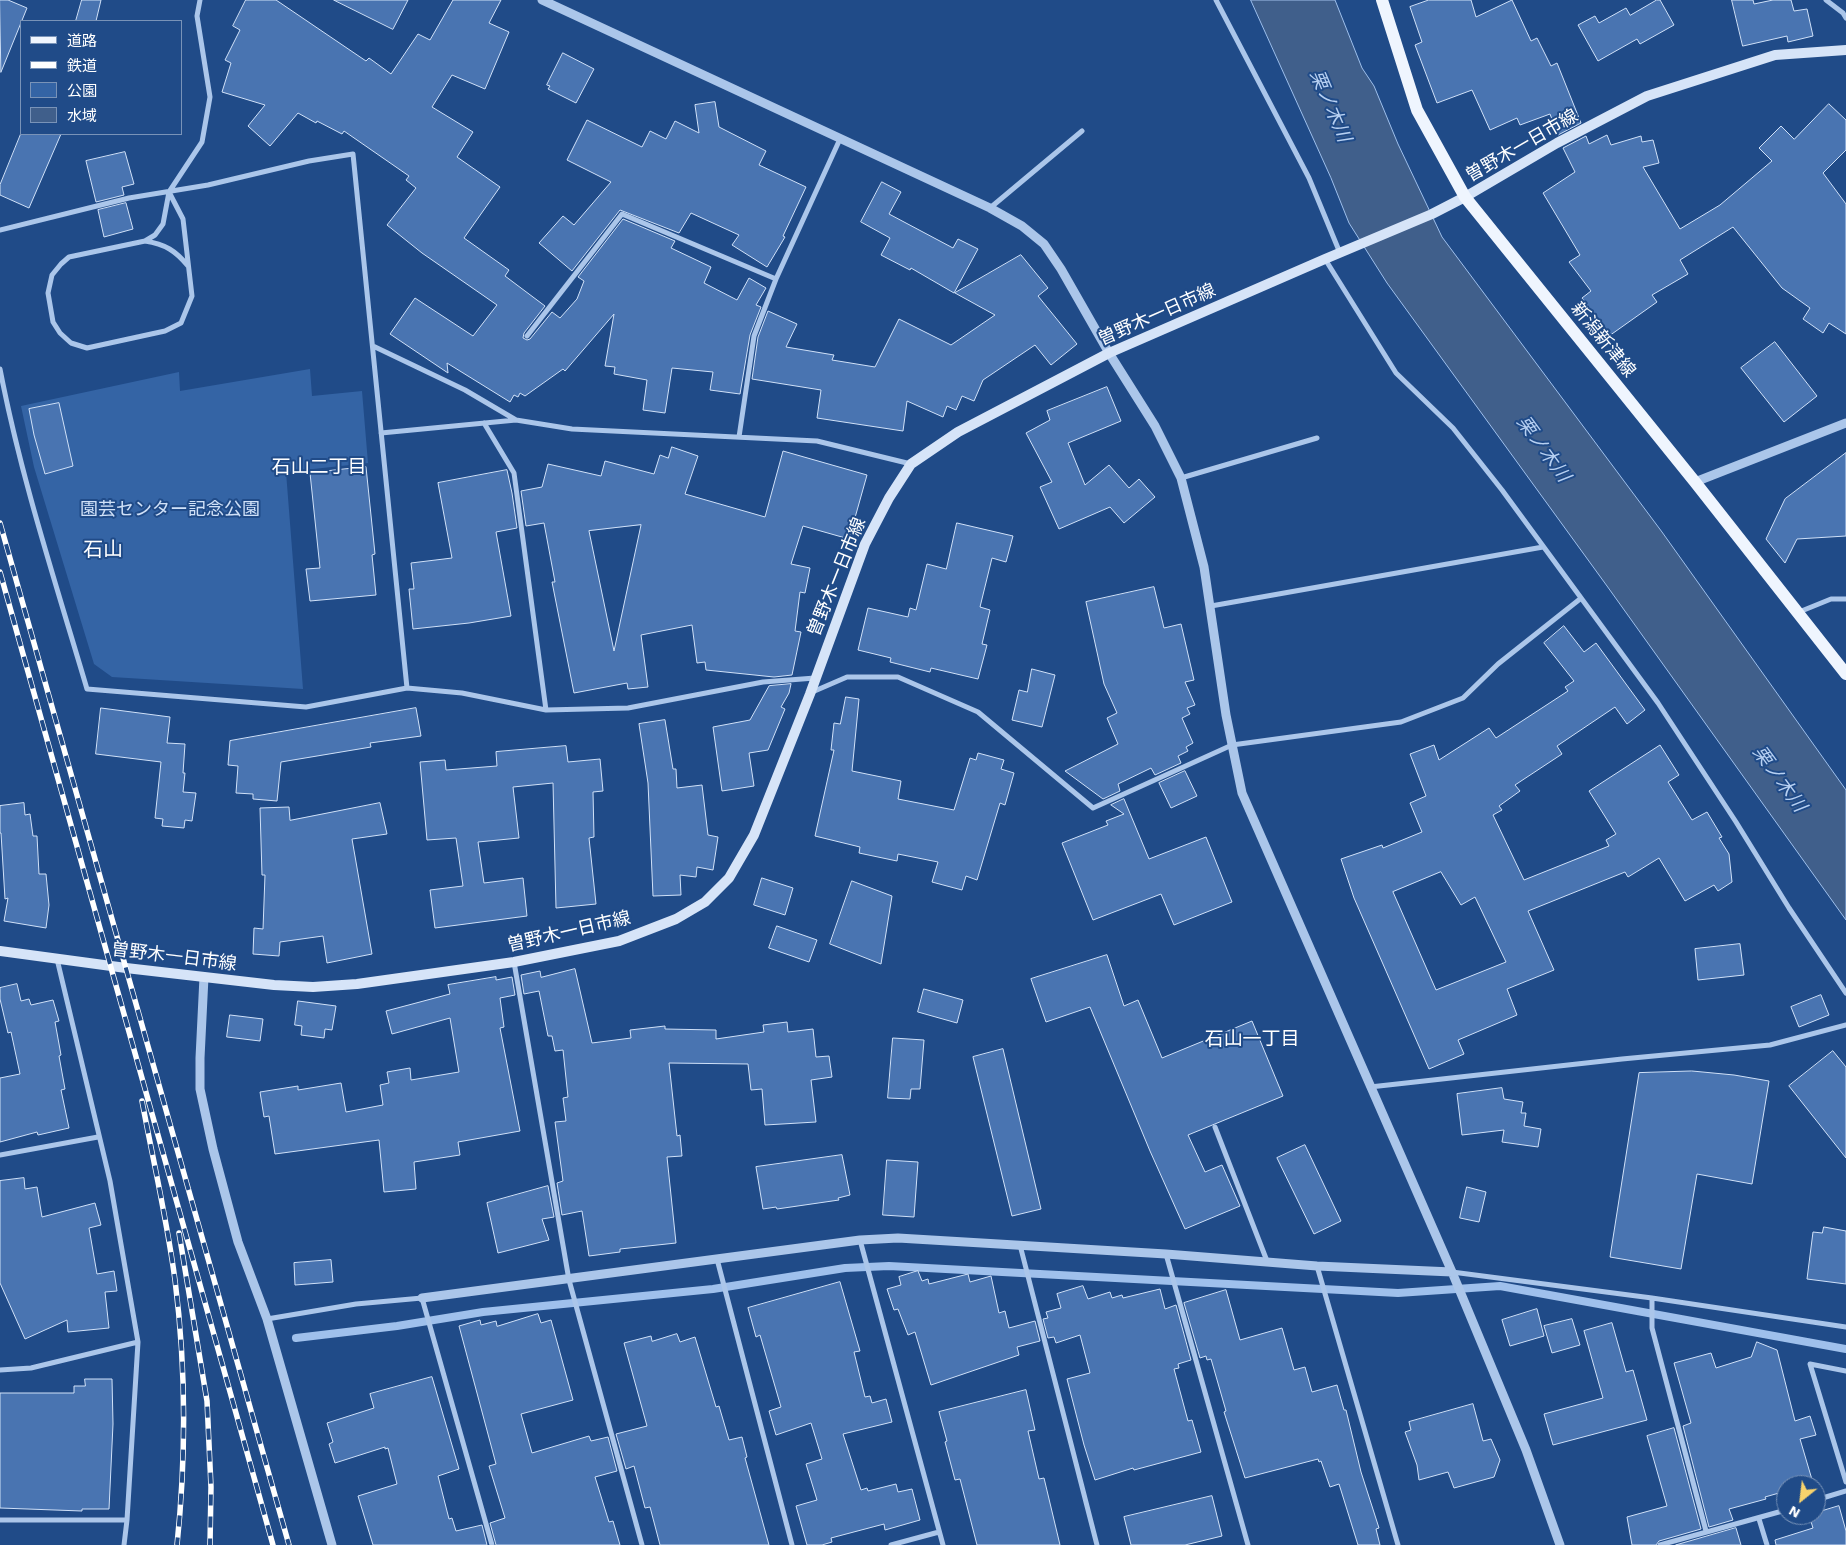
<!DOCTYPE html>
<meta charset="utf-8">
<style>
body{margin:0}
#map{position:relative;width:1846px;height:1545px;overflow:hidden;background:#204b88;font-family:"Work Sans","Noto Sans JP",sans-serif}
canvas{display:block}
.legend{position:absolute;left:20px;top:20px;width:162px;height:115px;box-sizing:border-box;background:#204b88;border:1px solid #7993b8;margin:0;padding:6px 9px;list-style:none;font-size:15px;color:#fff}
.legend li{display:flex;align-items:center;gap:10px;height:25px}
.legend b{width:25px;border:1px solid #7993b8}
.north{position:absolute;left:1776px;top:1475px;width:50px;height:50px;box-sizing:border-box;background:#204b88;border:1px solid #7993b8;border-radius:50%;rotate:209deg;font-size:14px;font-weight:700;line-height:20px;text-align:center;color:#fff}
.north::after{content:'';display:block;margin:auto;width:18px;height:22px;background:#f8d36c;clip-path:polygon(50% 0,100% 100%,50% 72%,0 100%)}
</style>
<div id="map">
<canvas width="1846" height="1545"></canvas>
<ul class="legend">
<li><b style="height:6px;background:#eff5fe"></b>道路</li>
<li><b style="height:6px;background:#fff"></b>鉄道</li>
<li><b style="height:14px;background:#3464a5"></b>公園</li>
<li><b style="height:14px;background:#405f8b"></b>水域</li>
</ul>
<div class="north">N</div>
</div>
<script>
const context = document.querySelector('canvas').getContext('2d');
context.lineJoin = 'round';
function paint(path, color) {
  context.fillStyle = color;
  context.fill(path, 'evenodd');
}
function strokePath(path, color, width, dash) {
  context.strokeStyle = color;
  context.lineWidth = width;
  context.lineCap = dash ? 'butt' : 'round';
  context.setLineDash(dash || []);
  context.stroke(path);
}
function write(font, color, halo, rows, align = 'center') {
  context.font = font + ' "Work Sans","Noto Sans JP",sans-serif';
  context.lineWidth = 4;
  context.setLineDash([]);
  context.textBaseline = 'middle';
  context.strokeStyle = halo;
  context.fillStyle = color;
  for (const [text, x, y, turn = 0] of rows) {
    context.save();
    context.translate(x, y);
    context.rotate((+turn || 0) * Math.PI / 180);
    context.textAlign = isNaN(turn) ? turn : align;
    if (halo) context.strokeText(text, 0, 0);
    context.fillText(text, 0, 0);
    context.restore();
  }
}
paint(new Path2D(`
 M310 369 312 396 362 391 368 463 286 472 303 689 112 677 94 664 34 467 21 406 179 372 180 391Z`), '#3464a5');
const water = new Path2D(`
 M1251 0H1335L1362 68 1374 86 1398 144 1442 237 1662 532 1846 790V920L1607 586 1387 283 1349 223 1331 178Z`);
paint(water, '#405f8b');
strokePath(water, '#9fc0ec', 1);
strokePath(new Path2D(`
 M296 1338 397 1326 483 1312 713 1289 845 1268 889 1266 1398 1293 1500 1286 1846 1349`), '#9fc0ec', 8);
const building = new Path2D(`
 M0 0H8L27 8 1 72Z
 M82 0H101L96 21H76Z
 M246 0H276L366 61 369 58 391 74 418 34 430 40 453 0H501L489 23 509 32 485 89 452 75 432 107 473 132 457 157 500 187 464 238 509 270 505 276 545 306 524 333 523 338 527 340 530 339 552 312 560 318 577 299 584 281 578 277 623 219 675 241 671 248 711 267 704 283 737 300 749 278 766 288 756 305 761 307 750 335 740 394 710 390 713 372 672 368 665 413 643 410 647 380 614 374 615 367 605 366 614 314 565 371 563 369 525 396 520 393 518 397 514 395 510 402 447 363 448 373 390 334 415 298 473 336 497 305 422 253 387 225 416 188 406 180 409 176 344 131 342 134 317 121 316 123 298 113 270 146 248 126 265 105 222 92 231 63 225 60 240 30 233 26Z
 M334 0H408L393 29Z
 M1429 0H1471L1476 17 1512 0 1531 41 1537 38 1551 66 1557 63 1581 123 1558 135 1550 114 1520 125 1517 118 1490 130 1472 90 1437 103 1415 45 1422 42 1410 7Z
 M1657 0H1660L1674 25 1640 44 1637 39 1598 61 1578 25 1595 16 1599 23 1626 8 1630 15Z
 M1732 0H1753L1754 4 1773 0H1791L1794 11 1807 9 1813 36 1788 42 1787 36 1743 46Z
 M563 53 594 69 576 103 548 89 550 86 547 85Z
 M715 102 719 127 766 151 759 165 806 187 783 236 785 237 767 267 732 245 739 235 691 213 679 233 620 210 572 271 539 243 563 216 574 225 611 182 567 160 587 120 642 147 650 131 666 139 675 121 699 133 695 105Z
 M1829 104 1846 120V150L1823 173 1846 204V334L1829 323 1823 333 1803 319 1810 308 1782 288 1733 227 1680 260 1688 274 1652 295 1657 302 1609 336 1582 298 1591 291 1569 262 1580 255 1543 193 1575 172 1563 148 1586 136 1589 144 1607 135 1611 145 1641 136 1642 142 1653 140 1659 163 1643 167 1680 229 1720 205 1772 161 1759 148 1781 126 1794 139Z
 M21 134H61L29 208 0 195V185Z
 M125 152 134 184 122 187 124 195 96 202 86 161Z
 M882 182 901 192 889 214 953 248 958 239 978 249 954 293 911 268 910 270 881 255 890 238 861 222Z
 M126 203 133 229 104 237 98 210Z
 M1021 255 1048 288 1038 296 1077 344 1051 365 1035 345 983 380 974 401 962 396 956 410 947 406 943 417 907 401 903 431 817 418 821 390 752 379 758 337 768 311 797 324 786 347 834 355 832 360 875 367 899 319 951 345 995 315 955 293Z
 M1775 342 1817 396 1784 422 1741 368Z
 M1107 387 1121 421 1068 443 1085 485 1109 465 1129 488 1139 479 1155 497 1124 523 1110 507 1059 529 1040 487 1052 482 1026 433 1050 420 1047 411Z
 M59 403 73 466 45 474 34 435 29 409Z
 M672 447 698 456 685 494 765 517 783 451 867 475 849 539 803 526 791 564 810 568 805 593 800 592 795 631 801 632 792 675 774 677 706 670 705 662 697 663 692 625 641 635 648 687 628 689 627 683 574 693 552 582H555L544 523 526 526 521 491 542 487 548 464 601 476 605 461 654 474 660 455 668 458ZM641 525 614 651 589 531Z
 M1846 453V536L1797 539 1785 563 1766 539 1785 499Z
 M366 467 375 554 372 555 376 595 310 601 306 569 320 568 310 473Z
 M507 470 512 493 517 528 496 532 511 616 469 623 413 629 409 589H414L411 563 452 558 438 483Z
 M957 523 1013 536 1006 562 992 558 980 607 990 610 982 644 987 645 978 679 931 668 930 672 890 662 891 658 858 650 868 608 908 617 910 608 916 610 927 564 946 569Z
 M1154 587 1164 628 1181 624 1194 680 1185 682 1195 705 1187 708 1190 714 1182 718 1193 743 1186 747 1188 751 1178 756 1181 763 1155 775 1151 768 1118 784 1120 791 1103 799 1065 771 1118 744 1107 718 1117 713 1104 684 1086 602Z
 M1564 626 1584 652 1596 643 1645 710 1627 724 1615 707 1557 746 1562 754 1515 785 1520 791 1499 806 1502 810 1493 815 1524 880 1609 846 1606 840 1616 834 1589 791 1660 745 1679 775 1668 782 1692 820 1707 812 1722 837 1719 838 1729 854 1732 882 1718 891 1714 885 1685 901 1659 858 1628 877 1625 872 1528 911 1554 970 1507 989 1517 1015 1458 1040 1464 1054 1429 1069 1354 898 1341 859 1382 845 1383 848 1422 832 1410 803 1426 796 1410 754 1434 745 1439 760 1489 728 1496 738 1568 691 1565 687 1574 681 1544 643ZM1441 872 1461 905 1475 897 1506 962 1436 990 1393 892Z
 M1032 669 1055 675 1042 727 1012 720 1019 690 1027 692Z
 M791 684 789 693 781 707 785 709 768 750 749 753 754 786 722 791 713 727 750 720 769 686Z
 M846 697 859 699 852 771 901 781 898 799 954 810 970 758 976 760 978 753 1004 760 1001 769 1014 773 1005 805 1000 803 977 880 966 876 962 890 932 882 938 862 898 854 897 861 859 853 860 847 815 836 834 750H831L834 723 840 724Z
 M101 708 170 717 167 743 185 744 183 773H185L183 792 196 793 192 821 185 820 184 828 162 826 163 819 155 818 161 762 96 754Z
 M416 708 421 736 370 743 371 747 281 762 277 801 253 799V794L236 793 238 766 228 765 230 741Z
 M665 720 673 769H676L677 788 702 785 708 835 718 837 713 870 697 867 696 877 680 875 681 895 653 896 648 783 639 724Z
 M566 746 568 762 600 759 603 791 593 792 594 837 589 838 596 904 556 908 553 783 513 787 519 838 478 842 484 883 523 878 527 916 435 928 430 890 463 886 456 838 427 840 420 762 445 760 446 770 497 766 496 752Z
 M1185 771 1197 796 1171 808 1159 783Z
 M1124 799 1149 859 1206 837 1232 902 1174 925 1161 894 1093 920 1062 843 1108 825 1106 821 1124 814 1111 805Z
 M24 803 25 815 30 814 33 836H37L39 874H46L49 905 46 928 4 921 8 898 5 899 1 833H0V806Z
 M380 803 387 834 352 839 372 954 327 963 323 936 280 942 279 956 253 954 254 928 263 929 265 875H262L260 808 289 807 290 820Z
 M762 878 793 888 785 915 754 905Z
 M852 881 892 896 881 964 830 944Z
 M777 926 817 940 809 962 769 948Z
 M1740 944 1744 975 1698 980 1695 949Z
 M1107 955 1124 1006 1138 1000 1162 1058 1252 1021 1283 1096 1188 1135 1205 1172 1222 1165 1240 1206 1185 1229 1150 1151 1090 1007 1046 1022 1031 979Z
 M575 969 592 1043 631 1038 630 1030 665 1026V1029L716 1030V1039L764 1032 763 1025 787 1022 788 1032 813 1029 816 1057 829 1056 832 1077 811 1080 816 1122 765 1125 762 1089 751 1090 748 1064 669 1063 677 1136 680 1135 682 1156 667 1157 676 1243 620 1249V1252L589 1256 582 1211 562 1215 557 1183 563 1181 555 1122 566 1121 563 1098 568 1097 563 1050 555 1051 552 1036H548L539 991 524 994 521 975 540 971 541 977Z
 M496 977V980L512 977 515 995 500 998 504 1027 500 1028 520 1131 458 1142 460 1155 414 1162 416 1189 384 1192 379 1140 275 1154 269 1116 264 1117 260 1092 298 1086V1090L341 1083 346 1112 383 1105 380 1085 389 1083 387 1072 410 1068 411 1080 459 1072 450 1018 392 1034 386 1011 450 994 448 985Z
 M17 984 21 1001 29 999 31 1005 53 1000 59 1021 55 1022 61 1055 59 1056 65 1089 61 1090 69 1128 38 1135 37 1132 0 1142V1078L20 1074 11 1032 8 1033 0 999V988Z
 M924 989 963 1000 957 1023 918 1012Z
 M1821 995 1829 1015 1799 1027 1791 1007Z
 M298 1001 336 1006 332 1030 325 1029 324 1038 301 1035 302 1026 295 1025Z
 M230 1015 263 1019 260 1041 227 1037Z
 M893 1038 924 1040 920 1089H911L910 1099 888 1098Z
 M1003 1049 1041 1209 1012 1216 973 1057Z
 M1833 1051 1846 1067V1158L1789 1086Z
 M1692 1071 1734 1075 1769 1081 1752 1184 1697 1174 1681 1269 1610 1257 1639 1073Z
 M1502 1088 1504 1099 1523 1102 1521 1113H1526L1524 1126 1541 1129 1538 1147 1502 1142 1504 1130 1462 1135 1457 1094Z
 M1305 1145 1341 1221 1314 1234 1277 1158Z
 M842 1155 850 1195 838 1198 839 1200 777 1209 776 1207 763 1209 756 1167Z
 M887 1160 918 1162 914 1217 883 1215Z
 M24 1178 25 1189 37 1187 42 1217 95 1203 101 1225 89 1228 97 1274 114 1271 117 1291 105 1292 109 1328 68 1332 67 1320 25 1339 0 1283V1181Z
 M548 1186 554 1217 542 1219 549 1240 498 1253 487 1203Z
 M1467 1187 1486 1192 1479 1222 1460 1218Z
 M1824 1227 1846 1231V1284L1807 1279 1813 1232 1822 1233Z
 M331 1260 333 1282 295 1285 294 1263Z
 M918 1271 922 1281 928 1279 929 1284 968 1274 970 1282 991 1276 999 1313 1005 1311 1009 1328 1035 1321 1040 1341 1017 1347 1019 1355 931 1385 915 1332 908 1335 898 1309 894 1310 887 1289 901 1285 899 1277Z
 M840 1282 860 1351 854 1352 865 1397 870 1396 872 1403 886 1399 892 1422 843 1434 861 1490 867 1488 868 1491 896 1484 898 1492 912 1489 920 1520 885 1530 884 1524 831 1538 832 1542 822 1545H807L796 1506 817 1500 806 1464 822 1459 811 1423 776 1435 769 1411 781 1407 760 1335 756 1337 748 1308Z
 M1083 1286 1088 1299 1110 1292 1112 1298 1122 1295 1123 1298 1160 1289 1165 1309 1176 1305 1191 1360 1178 1364 1179 1368 1174 1369 1188 1421 1192 1420 1201 1452 1134 1470 1133 1468 1095 1480 1084 1445 1067 1379 1090 1373 1080 1335 1056 1343 1054 1337 1048 1338 1043 1319 1048 1318 1046 1312 1061 1308 1057 1294Z
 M1226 1290 1240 1340 1282 1328 1294 1370 1305 1367 1312 1392 1337 1385 1344 1410H1346L1361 1472 1379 1528 1376 1529 1380 1545H1358L1339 1484 1330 1487 1321 1461 1319 1462 1318 1459 1245 1478 1224 1412 1226 1411 1211 1359 1207 1360 1206 1356 1200 1358 1184 1303Z
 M1537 1309 1544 1336 1510 1346 1502 1320Z
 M538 1314 541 1323 551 1320 573 1400 521 1414 532 1453 589 1436 591 1441 608 1437 617 1471 595 1477 609 1522 613 1521 620 1545H496L490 1523 505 1518 489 1466 496 1464 459 1326 480 1320 481 1325 496 1321 497 1326Z
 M1572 1319 1580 1345 1552 1353 1544 1326Z
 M1612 1323 1626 1372 1633 1370 1647 1420 1553 1445 1544 1414 1603 1398 1584 1331Z
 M677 1334 680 1342 695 1337 716 1407 719 1406 729 1440 742 1437 747 1457 745 1458 769 1545H660L650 1507 645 1508 634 1466 626 1469 616 1434 647 1426 624 1343 651 1336 652 1341Z
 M1757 1342 1777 1350 1795 1421 1810 1416 1816 1435 1800 1439 1813 1483 1806 1485H1786V1491L1765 1497 1766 1499 1729 1509 1733 1520 1709 1527 1683 1426 1691 1423 1674 1363 1711 1353 1716 1368 1751 1357Z
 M432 1377 459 1469 438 1476 449 1519 452 1518 456 1531 482 1525 487 1545H373L358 1496 397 1484 388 1448 385 1449V1447L335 1463 329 1444 333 1442 327 1423 374 1408 370 1394Z
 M85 1379H112L113 1424 109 1509H82V1511L0 1508V1393H74V1386H85Z
 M1026 1390 1035 1430 1028 1431 1039 1479 1044 1478 1060 1545H977L960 1479 955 1480 945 1442 947 1441 939 1412Z
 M1473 1404 1483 1441 1491 1439 1500 1460 1494 1477 1454 1488 1448 1472 1419 1480 1417 1465 1405 1432 1411 1430 1409 1422Z
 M1674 1428 1701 1529 1659 1541 1656 1545H1632L1627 1517 1667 1506 1647 1436Z
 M1212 1496 1222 1536 1185 1545H1131L1124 1517Z
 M1839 1506 1846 1531V1545H1776L1775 1540 1813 1528 1809 1515H1816V1513Z
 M1736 1528 1741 1545H1676Z`);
paint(building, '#4974b1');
strokePath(building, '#d0e1f8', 1);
strokePath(new Path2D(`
 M1216 0 1309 178 1340 253
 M1826 0 1843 13 1846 18
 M169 192 183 219 192 296 181 323 165 331 87 348 71 343 60 333 53 322 48 293 52 275 61 264 69 257 145 241 155 235 163 224 169 192 202 142 210 97 197 16 200 0
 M990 208 1082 131
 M0 230 129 198 208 185 309 161 353 154 407 688 306 707 87 689C56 584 21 478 0 369
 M145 241C165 244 176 251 188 266
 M1325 259 1396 373 1453 428 1502 490 1658 703 1736 822 1789 908 1846 993
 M527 336 622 214 776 279
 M373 346 465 390 516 420
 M484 423 514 473 546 710
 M381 433 516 420 572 429 817 441 911 464
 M739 437 754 336 776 279 840 139
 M1181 478 1317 438
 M1211 606 1543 547
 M1799 612 1831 599H1846
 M407 688 462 693 546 710 628 708 763 682 815 678
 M810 693 847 677H898L978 712 1093 808 1232 745 1401 722 1463 698 1498 664 1580 599
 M514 962 569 1280 642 1545
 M1370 1087 1622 1059 1770 1045 1846 1025
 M1215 1127 1267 1261
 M0 1155 98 1137
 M860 1240 943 1545
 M1020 1245 1097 1545
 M1166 1254 1248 1545
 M717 1259 792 1545
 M1317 1266 1398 1545
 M1452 1272 1652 1298 1846 1327
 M1652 1298V1328L1706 1531
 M267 1319 356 1304 422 1298 492 1545
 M0 1370 31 1368 138 1342 110 1181 57 959
 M1846 1371 1810 1364 1846 1482
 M1816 1500 1846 1491
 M1759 1519 1767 1545
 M0 1520H127
 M124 1545 127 1520 138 1342
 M891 1545 939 1532
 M1660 1545 1786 1510`), '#abc6ea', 5);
strokePath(new Path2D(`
 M542 0 990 208 1022 226 1044 244 1061 269 1109 353 1155 426 1181 478 1204 567 1226 715 1242 793 1452 1272 1526 1450 1560 1545
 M1695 482 1846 423
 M204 977 200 1058V1089L213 1149 238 1242 267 1319 332 1545
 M422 1298 860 1240 898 1238 1166 1254 1317 1266 1452 1272`), '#abc6ea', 9);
strokePath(new Path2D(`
 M0 951 126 968 274 985 313 987 357 984 514 962 619 941 676 919 705 902 729 878 754 835 810 694 865 544 889 498 911 464 958 432 1109 353 1325 259 1432 214 1465 197 1557 143 1647 96 1775 55 1846 50`), '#d6e4f8', 10);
strokePath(new Path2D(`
 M1382 0 1417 110 1465 197 1695 482 1846 674`), '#eff5fe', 12);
const rail = new Path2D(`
 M0 523 289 1545
 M0 572 273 1545
 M142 1101C153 1160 167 1220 175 1280 186 1367 186 1458 177 1545
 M179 1233 207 1401 211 1487 210 1545`);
strokePath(rail, '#fff', 5.5);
strokePath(rail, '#204b88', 4, [11]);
write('18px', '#fff', '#204b88', [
 ["曽野木一日市線",1522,146,-30],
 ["曽野木一日市線",1157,315,-24],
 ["新潟新津線",1603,340,51],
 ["曽野木一日市線",837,577,-68],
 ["曽野木一日市線",569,932,-13],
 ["曽野木一日市線",174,957,7]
]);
write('18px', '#d0e1f8', '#204b88', [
 ["園芸センター記念公園",170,510]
]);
write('italic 19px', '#b7d0f2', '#204b88', [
 ["栗ノ木川",1330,106,67],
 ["栗ノ木川",1543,449,54],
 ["栗ノ木川",1779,779,54]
]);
write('19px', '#fff', '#204b88', [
 ["石山二丁目",319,467],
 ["石山一丁目",1252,1039]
]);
write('20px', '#fff', '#204b88', [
 ["石山",103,550]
]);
</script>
